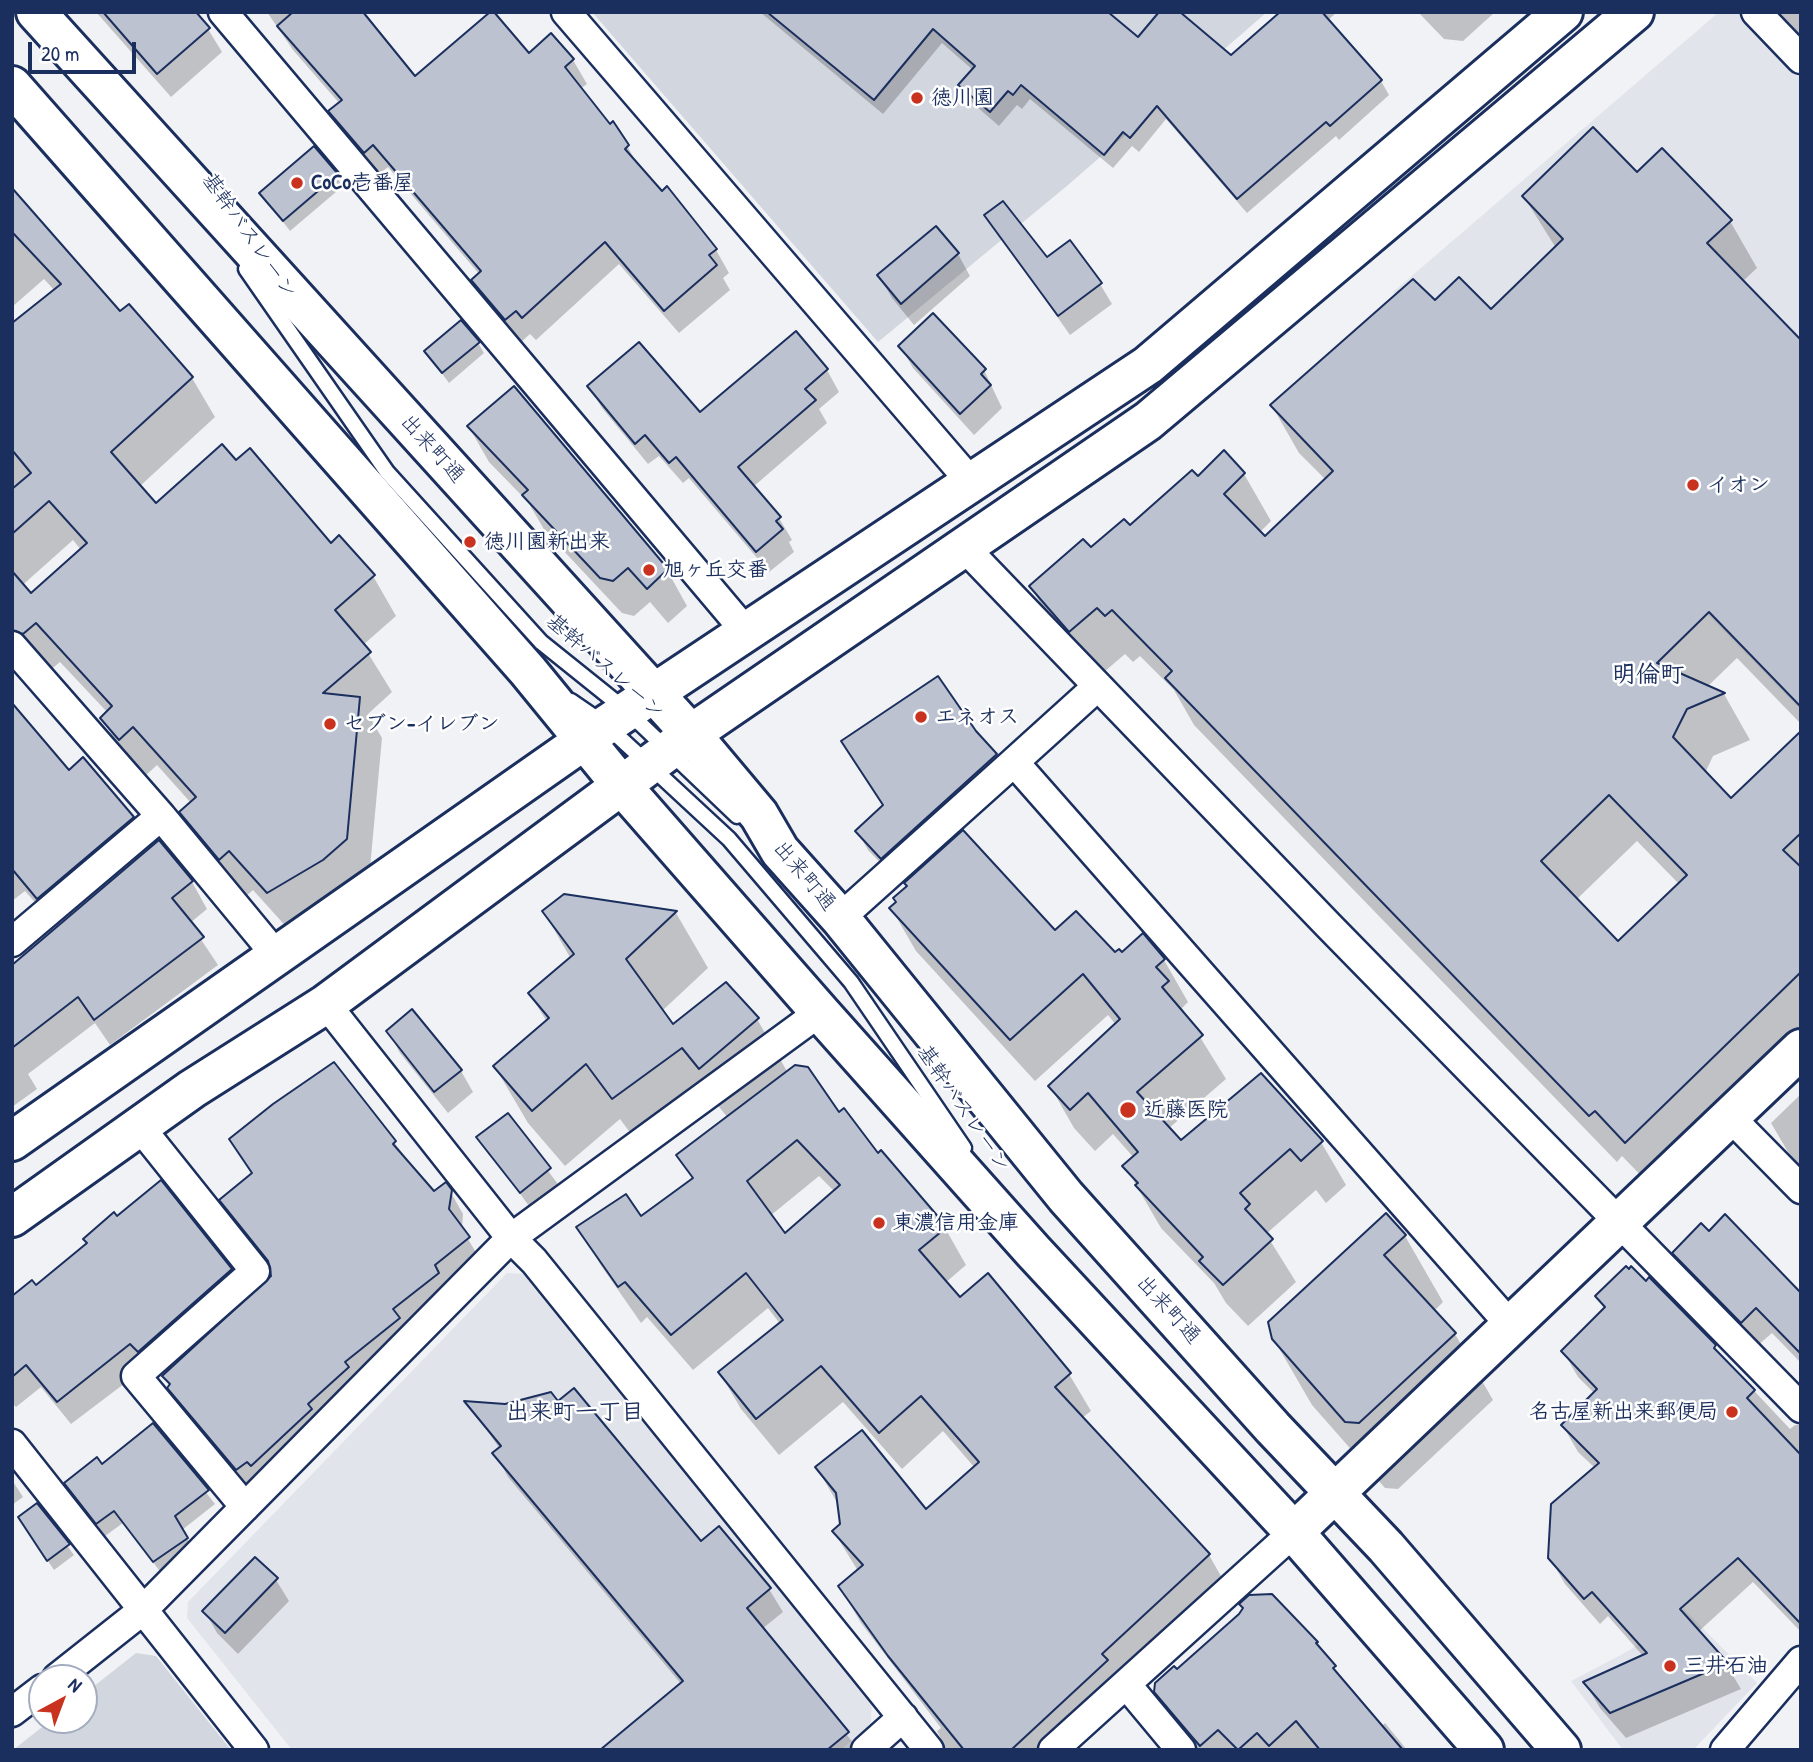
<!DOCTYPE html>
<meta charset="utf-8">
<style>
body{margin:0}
#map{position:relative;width:1813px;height:1762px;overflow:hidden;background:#f1f2f5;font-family:"Patrick Hand",sans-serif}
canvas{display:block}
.frame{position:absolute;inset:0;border:14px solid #1b2f5e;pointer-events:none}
.north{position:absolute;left:28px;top:1664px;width:70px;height:70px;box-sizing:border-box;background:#fff;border:2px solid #a4acbf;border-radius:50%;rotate:41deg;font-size:19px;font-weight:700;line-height:28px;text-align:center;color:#1b2f5e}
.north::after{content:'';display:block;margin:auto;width:24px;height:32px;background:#c8321e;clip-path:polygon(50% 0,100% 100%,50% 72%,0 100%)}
.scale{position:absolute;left:28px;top:42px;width:108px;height:32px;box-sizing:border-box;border:4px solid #1b2f5e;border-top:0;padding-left:9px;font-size:21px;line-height:24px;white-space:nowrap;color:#1b2f5e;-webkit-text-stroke:5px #fff;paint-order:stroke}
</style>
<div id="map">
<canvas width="1813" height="1762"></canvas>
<div class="frame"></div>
<div class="north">N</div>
<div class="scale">20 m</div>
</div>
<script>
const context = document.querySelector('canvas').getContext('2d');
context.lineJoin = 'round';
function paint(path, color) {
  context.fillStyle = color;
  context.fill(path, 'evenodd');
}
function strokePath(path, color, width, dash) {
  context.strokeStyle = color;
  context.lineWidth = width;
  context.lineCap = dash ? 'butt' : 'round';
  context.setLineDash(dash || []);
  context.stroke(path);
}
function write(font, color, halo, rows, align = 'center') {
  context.font = font + ' "Patrick Hand","Klee One",sans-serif';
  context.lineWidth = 5;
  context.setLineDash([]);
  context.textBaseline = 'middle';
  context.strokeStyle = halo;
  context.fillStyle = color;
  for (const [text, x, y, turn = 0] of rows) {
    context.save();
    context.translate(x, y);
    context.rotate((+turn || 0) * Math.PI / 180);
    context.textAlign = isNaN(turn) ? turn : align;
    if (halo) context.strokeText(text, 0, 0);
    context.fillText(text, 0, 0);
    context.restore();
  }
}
paint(new Path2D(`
 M1719 12H1743L1801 71V710L1393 292Z
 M507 1273 523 1274 872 1691 871 1723 841 1750H292L187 1618 188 1602Z
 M1684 1609 1757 1683 1693 1750H1623L1571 1681 1630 1650Z`), '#e1e4ea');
paint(new Path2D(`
 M592 12H1267L1068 185 878 342Z
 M136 1653 156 1656 231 1750H13L51 1720H84V1694Z`), '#d2d6df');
paint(new Path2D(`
 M96 12H163L208 29 222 52 171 97Z
 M267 12H360L415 78 528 55 551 35 573 60 587 84 580 89 627 146 641 170 716 250 729 273 723 278 730 290 679 333 619 264 536 340 530 334 520 343 487 304 473 280 480 275 388 167 378 175 344 135 331 111 340 104 293 50Z
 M760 12H1106L1138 39 1231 57 1282 12H1337L1327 21 1381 81 1389 95 1339 140 1336 136 1247 213 1166 119 1139 152 1132 146 1113 168 1030 99 1022 109 1017 105 999 126 969 100 960 86 973 70 942 43 883 114Z
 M1418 12H1495L1463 41 1444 39Z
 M1768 12H1801V51Z
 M314 148 343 186 290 231 261 193Z
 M1637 174 1730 221 1757 268 1742 282 1801 342V724L1737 658 1707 687 1724 694 1750 740 1713 756 1705 773 1731 800 1801 733V1045L1653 1188 1622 1156 1617 1162 1194 725 1174 690 1140 656 1133 662 1125 654 1097 678 1058 634 1031 587 1130 528 1198 478 1244 474 1271 521 1259 533 1265 539 1326 480 1299 453 1272 406 1435 303 1491 311 1556 248 1524 197ZM1637 841 1679 884 1618 944 1576 900Z
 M12 193 120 313 192 378 215 417 139 487 156 506 236 463 331 545 373 576 396 616 363 645 392 692 368 714 382 738 369 879 291 932 253 890 243 899 205 852 182 813 191 803 157 765 143 778 125 758 102 718 108 713 60 662 48 672 29 649 12 621 31 595 81 550 73 540 17 590 12 585V400L55 291 44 279 12 307Z
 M986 215 1047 259 1100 284 1112 304 1070 335Z
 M958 254 970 276 914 325 892 298 879 276Z
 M796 333 827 370 839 392 819 409 827 423 753 487 779 518 792 540 789 542 794 552 769 572 689 478 683 483 659 456 648 464 602 408 589 386 700 415Z
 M478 343 484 353 449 383 426 352Z
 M900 346 984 370 1002 408 974 435 913 368Z
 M469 427 667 570 687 606 668 623 650 602 634 616 622 613 545 531 528 502 489 462Z
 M12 714 69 772 132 818 148 845 54 924 25 891 12 901Z
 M969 725 995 755 1006 774 893 876 868 850 857 831 884 806 843 742Z
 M192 882 207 909 190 923 218 965 110 1045 95 1023 28 1074 37 1089 12 1107V970Z
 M565 896 676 913 708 968 662 1011 673 1027 757 1019 788 1073 839 1114 945 1228 966 1265 945 1283 960 1299 1069 1374 1091 1411 1082 1418 1209 1555 1230 1592 1071 1750H947L937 1731 941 1728 861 1623 840 1587 858 1571 834 1532 842 1525 838 1504 817 1468 926 1512 975 1468 943 1431 902 1469 843 1402 779 1455 741 1409 720 1373 781 1325 768 1308 693 1370 647 1317 641 1323 600 1264 579 1228 640 1218 693 1180 679 1155 728 1118 716 1103 646 1154 620 1119 565 1166 528 1123 495 1067 547 1022 530 994 571 959 544 912ZM819 1176 835 1192 784 1235 770 1216Z
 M891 908 1054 932 1115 954H1122L1143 936 1164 960 1188 1002 1182 1008 1226 1079 1168 1129 1180 1142H1321L1346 1185 1326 1203 1316 1190 1266 1234 1296 1282 1248 1326 1226 1303 1214 1283 1161 1228 1125 1166 1134 1158 1113 1134 1095 1151 1074 1128 1050 1086 1116 1025 1108 1015 1035 1081 916 951Z
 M388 1031 461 1071 473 1092 448 1113 400 1053Z
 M1801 1094V1174L1771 1123Z
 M507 1115 560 1187 532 1210 479 1138Z
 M394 1142 433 1194 450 1191 463 1214 462 1229 481 1261 250 1491 182 1410 164 1376 273 1277 271 1268 234 1222 221 1200 253 1174 245 1162Z
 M117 1218 231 1270 244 1293 71 1424 41 1387 16 1407 12 1403V1298L36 1288Z
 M1405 1236 1443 1302 1434 1311 1455 1334 1493 1400 1398 1489 1385 1488 1312 1405 1273 1338Z
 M1675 1253 1794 1289 1796 1286 1801 1291V1363L1772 1333 1756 1347 1689 1279Z
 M1649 1279 1790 1429 1795 1425H1801V1632L1753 1582 1698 1632 1726 1664 1741 1689 1626 1738 1600 1708 1585 1683 1644 1657 1608 1616 1600 1624 1565 1584 1550 1558 1595 1468 1578 1452 1563 1426 1595 1394 1578 1377 1563 1351 1605 1310 1597 1296Z
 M468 1403 769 1589 783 1612 762 1629 859 1750H605L682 1685 508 1477 495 1453 500 1449Z
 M153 1425 215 1504 182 1530 195 1552 162 1574 123 1523 105 1536 66 1483 102 1466Z
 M12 1480 23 1497 12 1505Z
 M37 1505 74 1555 54 1570 26 1528Z
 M276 1580 289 1601 238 1654 217 1633 205 1611Z
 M1316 1643 1344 1684 1381 1727 1385 1723 1407 1750H1197L1174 1722 1156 1691 1177 1672Z`), '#0003');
const building = new Path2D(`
 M103 12H196L210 28 157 74Z
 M293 12H363L415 76 490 12H494L529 53 551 33 574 59 565 67 610 124 613 121 629 145 625 149 662 191 667 186 717 249 709 255 717 265 664 311 605 242 522 318 516 311 505 320 471 280 481 271 373 145 364 153 328 111 342 100 277 26Z
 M767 12H1108L1138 37 1159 12H1180L1231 55 1280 12H1322L1382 80 1330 126 1326 122 1237 199 1157 106 1130 138 1123 132 1104 155 1021 85 1013 95 1008 91 990 112 958 85 975 66 933 29 874 100Z
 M1593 127 1637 172 1662 148 1732 220 1707 243 1801 340V707L1709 612 1657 663 1725 693 1687 709 1673 737 1731 798 1801 731V833L1783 850 1801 867V972L1625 1143 1595 1111 1589 1116 1165 678 1172 671 1112 610 1105 616 1097 608 1069 632 1029 586 1083 539 1091 547 1124 519 1130 525 1192 470 1198 476 1224 450 1245 473 1224 494 1265 536 1333 471 1270 405 1413 279 1435 300 1459 277 1491 309 1563 239 1522 196ZM1609 795 1687 875 1618 941 1541 861Z
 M314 146 338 174 283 221 259 193Z
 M12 188 120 311 129 304 193 377 111 452 156 503 222 444 236 460 250 448 331 543 339 535 375 575 335 610 371 652 323 693 360 697 347 839 323 860 267 893 229 851 219 860 179 812 196 797 133 727 119 740 100 718 112 706 36 623 23 634 12 630V571L31 593 87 543 49 501 12 534V489L31 473 12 450V323L61 284 12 232Z
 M1003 201 1047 257 1070 240 1102 283 1058 316 984 215Z
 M936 226 959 253 901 304 877 275Z
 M933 313 986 369 981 374 991 385 960 414 898 346Z
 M461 320 480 342 442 373 424 351Z
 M796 331 828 369 805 389 816 400 738 467 781 517 776 521 783 529 756 552 676 457 669 463 645 435 635 444 587 386 639 342 700 412Z
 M514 386 668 569 647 589 628 568 613 581 600 578 522 495 528 490 467 426Z
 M938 676 976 731 997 754 881 859 855 831 883 805 841 741Z
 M12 703 69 770 83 757 134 817 37 899 12 869Z
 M963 830 1055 930 1076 911 1115 952 1119 949 1122 952 1143 933 1165 959 1156 967 1169 981 1162 987 1203 1035 1137 1092 1181 1140 1261 1073 1323 1141 1301 1161 1290 1149 1240 1193 1250 1204 1245 1209 1273 1239 1223 1285 1199 1261 1203 1257 1135 1185 1138 1183 1122 1166 1138 1152 1088 1093 1070 1110 1048 1086 1120 1019 1083 974 1010 1040 889 908 896 902 893 898 907 886 904 883Z
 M159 840 193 881 172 898 204 937 94 1020 78 997 12 1048V965Z
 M564 894 677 911 626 959 673 1024 726 982 759 1018 699 1069 682 1048 612 1099 586 1064 532 1111 493 1066 549 1018 528 993 574 954 542 911Z
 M412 1009 462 1070 434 1092 386 1031Z
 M334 1062 396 1141 393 1144 434 1191 446 1182 452 1190 449 1209 470 1237 435 1265 439 1273 393 1309 400 1318 345 1362 349 1367 308 1404 312 1409 251 1466 247 1462 236 1470 167 1388 170 1384 162 1376 271 1276 268 1261 219 1200 252 1173 229 1139 273 1104Z
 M795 1065 808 1067 839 1112 844 1108 878 1153 881 1150 947 1227 919 1250 960 1297 988 1273 1071 1373 1055 1387 1210 1554 1102 1654 1108 1660 1011 1750H964L888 1656 838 1586 863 1565 832 1531 840 1524 836 1493 815 1467 862 1430 926 1509 979 1462 921 1396 879 1433 821 1366 756 1419 718 1372 783 1320 746 1273 671 1335 625 1282 618 1287 576 1227 626 1194 641 1216 693 1178 676 1155ZM797 1140 840 1185 785 1233 747 1181Z
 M508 1113 551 1168 520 1193 476 1137Z
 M161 1180 232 1269 138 1352 130 1344 57 1402 26 1365 12 1377V1296L32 1280 36 1285 87 1243 83 1239 114 1212 117 1216Z
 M1386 1213 1406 1235 1384 1255 1456 1333 1359 1423 1345 1422 1272 1339 1268 1322Z
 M1725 1214 1801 1293V1354L1756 1308 1741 1323 1672 1253 1701 1223 1709 1231Z
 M1626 1266 1629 1269 1631 1266 1646 1281 1649 1277 1716 1345 1714 1348 1755 1390 1747 1398 1801 1455V1624L1738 1558 1680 1609 1728 1663 1610 1713 1583 1682 1647 1653 1592 1592 1584 1599 1548 1558 1551 1504 1599 1463 1561 1425 1597 1389 1561 1351 1605 1307 1595 1296Z
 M574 1388 701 1541 719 1526 771 1588 747 1608 849 1732 827 1750H600L683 1681 492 1453 501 1446 464 1401 505 1404 551 1392 558 1401Z
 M153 1423 209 1490 175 1516 188 1538 153 1562 114 1511 96 1524 64 1483 97 1457 102 1464Z
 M37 1503 70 1544 47 1561 18 1517Z
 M255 1557 278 1578 225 1633 202 1611Z
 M1272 1594 1318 1642 1316 1643 1336 1666 1333 1668 1403 1750H1320L1296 1721 1269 1746 1257 1733 1238 1750 1218 1730 1200 1746 1193 1738 1154 1692 1155 1683 1174 1666 1177 1669 1239 1614 1243 1608 1239 1604 1249 1595Z`);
paint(building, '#bcc2d0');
strokePath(building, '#1b2f5e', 2);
const lane = new Path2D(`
 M246 269 387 472 541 642 627 711 737 816
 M571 701 606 725 729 839 851 982 964 1148`);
const street = new Path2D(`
 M223 12 747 633
 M566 12 971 482
 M1756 12 1801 59
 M963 546 1329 926 1801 1408
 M12 646 161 816 276 955
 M1098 686 1014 762 1512 1327
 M840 918 1014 762
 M12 942 161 816
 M326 1004 511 1238 534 1261 929 1750
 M1730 1117 1801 1189
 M139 1126 255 1271 136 1376 245 1507
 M12 1444 254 1750
 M57 1678 143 1610 511 1238 820 1012
 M1126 1684 1181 1750
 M12 1712 42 1689
 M866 1750 903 1717
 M1053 1750 1294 1532
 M1725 1750 1801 1661`);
const secondary = new Path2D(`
 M36 12 691 734 759 815 780 851 840 918 1066 1197 1273 1428 1386 1547 1561 1750
 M12 86 528 671 622 786 820 1012 1033 1251 1294 1532 1484 1750
 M12 1141 606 725 1148 365 1563 12
 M12 1217 192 1089 326 1004 691 734 1148 421 1634 12
 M1294 1532 1801 1049`);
strokePath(lane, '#1b2f5e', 19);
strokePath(street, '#1b2f5e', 33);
strokePath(secondary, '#1b2f5e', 44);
strokePath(lane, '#fff', 14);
strokePath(street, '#fff', 28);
strokePath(secondary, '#fff', 38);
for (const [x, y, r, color] of [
 [917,98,7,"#c8321e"],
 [297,183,7,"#c8321e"],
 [1693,485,7,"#c8321e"],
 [470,542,7,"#c8321e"],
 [649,570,7,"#c8321e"],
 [921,717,7,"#c8321e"],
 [330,724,7,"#c8321e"],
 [1128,1110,9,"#c8321e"],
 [879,1223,7,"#c8321e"],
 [1732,1412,7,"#c8321e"],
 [1670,1666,7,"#c8321e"]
]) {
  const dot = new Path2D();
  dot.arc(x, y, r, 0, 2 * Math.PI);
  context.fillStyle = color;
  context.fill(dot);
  strokePath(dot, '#fff', 2.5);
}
write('bold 21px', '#1b2f5e', '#fff', [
 ["徳川園",931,98],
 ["CoCo壱番屋",311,183],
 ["イオン",1707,485],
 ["徳川園新出来",484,542],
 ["旭ヶ丘交番",663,570],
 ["エネオス",935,717],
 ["セブン-イレブン",344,724],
 ["近藤医院",1144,1110],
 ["東濃信用金庫",893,1223],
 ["名古屋新出来郵便局",1718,1412,"right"],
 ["三井石油",1684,1666]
], 'left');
write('21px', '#1b2f5e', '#fff', [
 ["基幹バスレーン",249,236,55],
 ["出来町通",432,449,48],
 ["基幹バスレーン",605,667,41],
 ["出来町通",804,876,50],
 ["基幹バスレーン",963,1109,56],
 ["出来町通",1168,1310,48]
]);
write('bold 23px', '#1b2f5e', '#fff', [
 ["出来町一丁目",575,1413]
]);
write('bold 24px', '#1b2f5e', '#fff', [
 ["明倫町",1648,676]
]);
</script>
